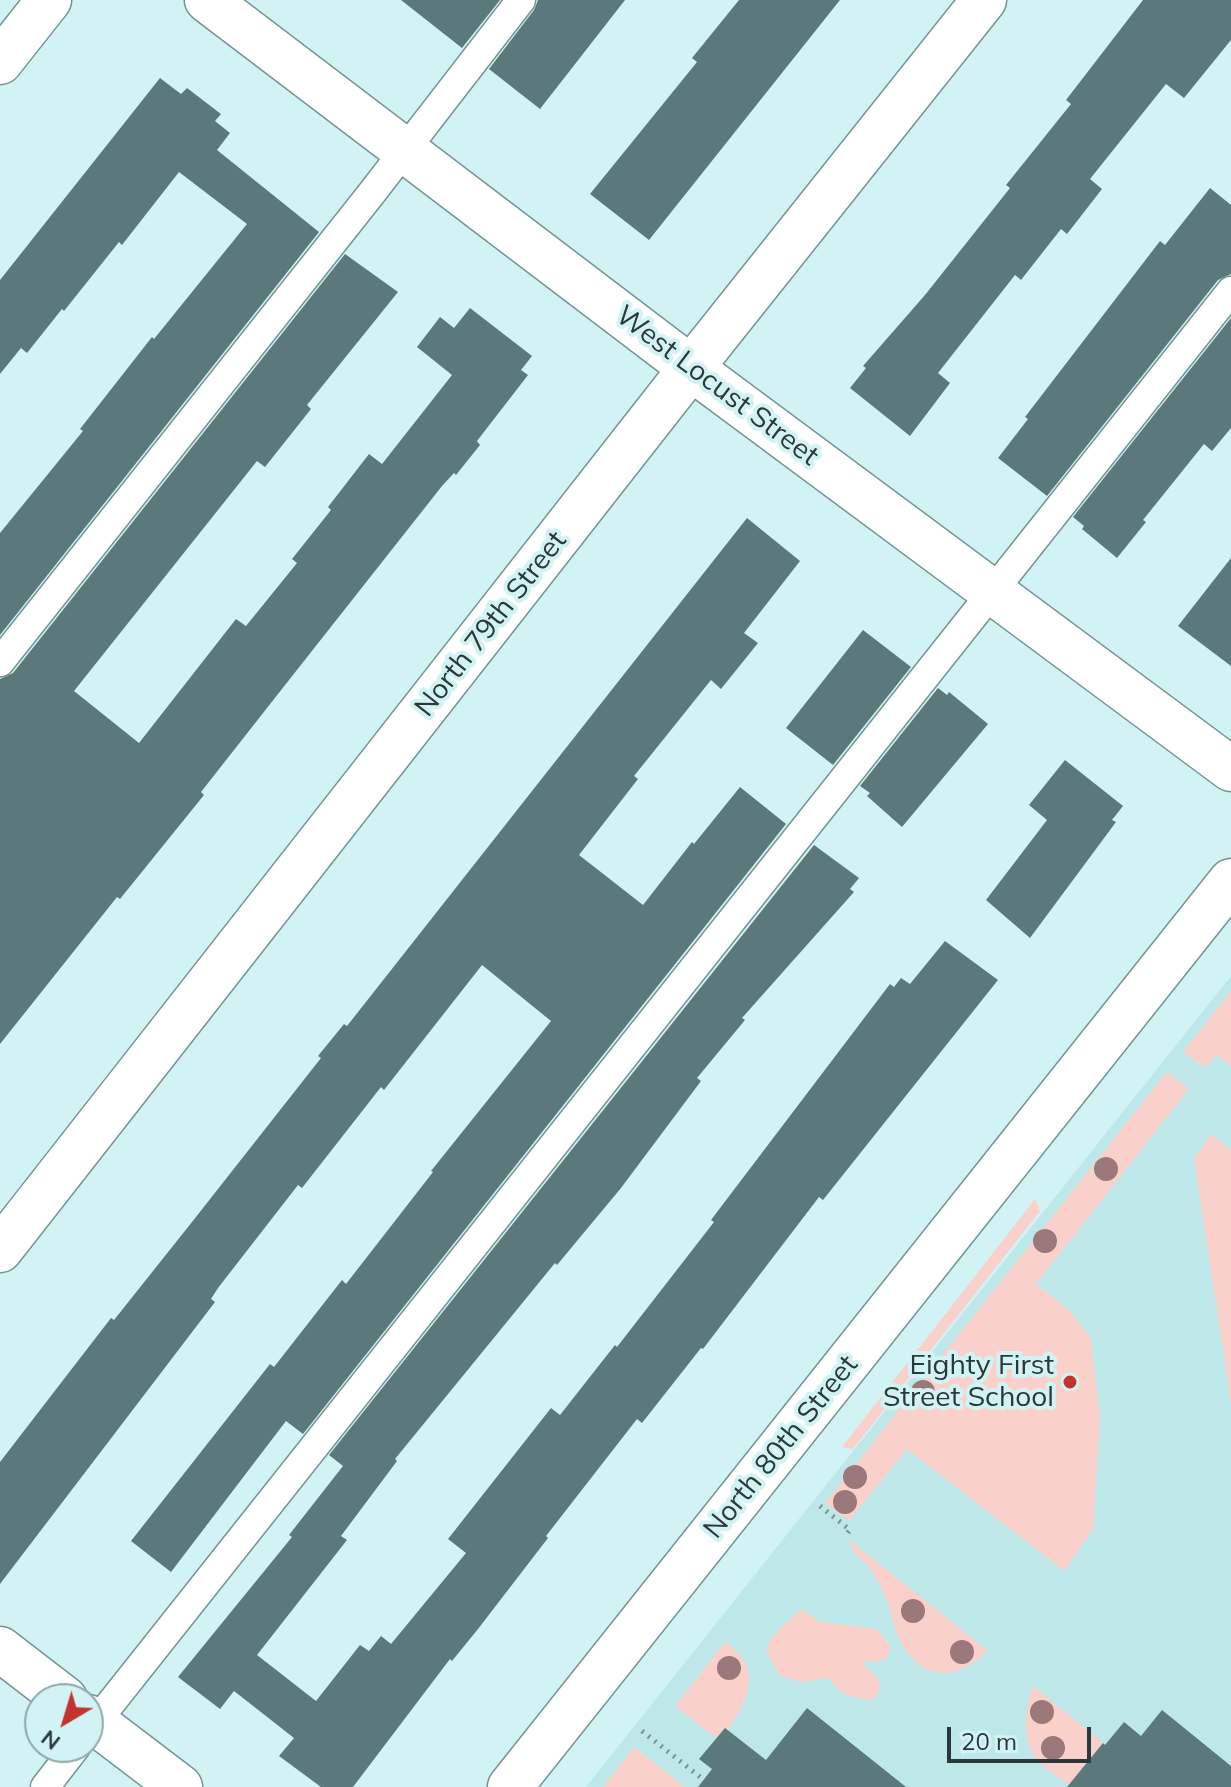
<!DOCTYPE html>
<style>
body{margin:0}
#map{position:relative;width:1231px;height:1787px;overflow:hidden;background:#d2f3f4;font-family:Mulish,sans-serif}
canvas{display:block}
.north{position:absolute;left:24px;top:1683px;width:80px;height:80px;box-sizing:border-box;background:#d2f3f4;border:2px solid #8fa8a9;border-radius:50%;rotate:218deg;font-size:22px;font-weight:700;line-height:32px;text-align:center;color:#2b3839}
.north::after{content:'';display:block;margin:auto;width:28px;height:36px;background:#c33431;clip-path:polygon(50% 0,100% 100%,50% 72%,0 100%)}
.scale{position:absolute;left:947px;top:1727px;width:144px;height:36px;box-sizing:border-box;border:4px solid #2b3839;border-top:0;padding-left:10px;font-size:24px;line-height:28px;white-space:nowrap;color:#2b3839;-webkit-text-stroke:6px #d2f3f4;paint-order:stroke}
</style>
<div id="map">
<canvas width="1231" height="1787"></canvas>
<div class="north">N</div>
<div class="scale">20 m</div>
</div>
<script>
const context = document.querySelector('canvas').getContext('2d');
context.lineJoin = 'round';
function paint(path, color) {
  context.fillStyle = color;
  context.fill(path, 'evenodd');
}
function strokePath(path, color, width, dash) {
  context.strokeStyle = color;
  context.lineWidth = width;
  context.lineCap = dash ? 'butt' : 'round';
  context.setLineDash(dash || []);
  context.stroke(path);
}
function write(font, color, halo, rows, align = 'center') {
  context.font = font + ' Mulish,sans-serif';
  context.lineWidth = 8;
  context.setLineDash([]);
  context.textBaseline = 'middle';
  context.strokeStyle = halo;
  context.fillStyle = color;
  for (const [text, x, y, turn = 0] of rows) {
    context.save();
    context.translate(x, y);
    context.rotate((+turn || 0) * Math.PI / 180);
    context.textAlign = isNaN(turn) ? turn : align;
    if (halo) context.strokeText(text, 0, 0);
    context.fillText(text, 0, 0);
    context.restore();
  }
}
paint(new Path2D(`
 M1231 976V1787H586Z`), '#bde7e8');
paint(new Path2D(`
 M1231 991V1066L1216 1054 1205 1068 1183 1052Z
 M1167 1072 1189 1089 1036 1284 1070 1311 1091 1338 1100 1417 1093 1529 1064 1571 907 1449 849 1521 825 1503Z
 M1211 1134 1231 1150V1403L1194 1158Z
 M1035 1199 1040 1211 853 1449 842 1447Z
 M849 1540 852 1542 988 1651C954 1682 921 1683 899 1638 892 1623 890 1605 883 1591 878 1582 873 1571 866 1564 857 1553 853 1556 849 1540Z
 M801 1609 820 1622 877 1629 890 1645 887 1658 875 1662 865 1661 864 1665C877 1676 888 1686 872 1700 851 1697 840 1696 829 1678L802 1682 780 1676 766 1651 771 1638Z
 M725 1642C764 1668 748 1699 728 1731L725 1727 716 1738 675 1706Z
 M1033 1686 1103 1743 1069 1785C1059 1777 1046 1770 1038 1761 1021 1740 1025 1710 1033 1686Z
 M634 1747 685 1787H603Z`), '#f9d0ca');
paint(new Path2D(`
 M401 0H500L462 48Z
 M538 0H625L540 109 489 69 534 10Z
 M739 0H840L649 240 590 194 697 62 692 58Z
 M1143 0H1231V40L1184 98 1166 84 1090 179 1102 189 1067 234 1061 229 1021 280 1015 275 938 373 950 383 910 436 850 388 866 368 863 366 925 295 1010 188 1006 185 1071 104 1066 100Z
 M160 78 181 94 187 88 221 114 215 121 230 133 217 150 319 232 0 635V533L83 431 80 429 152 337 154 339 247 224 179 172 122 245 119 242 64 311 62 309 27 353 21 348 0 374V280Z
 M1210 188 1231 205V274L1218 280 1047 496 998 458 1028 419 1025 417 1160 241 1165 245Z
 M345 254 398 292 307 405 311 409 265 467 257 461 74 691 139 743 236 619 246 626 297 563 292 559 331 510 328 507 369 454 382 464 452 375 417 347 440 317 454 328 470 308 532 356 521 370 528 375 477 441 480 445 456 475 454 473 442 486 278 694 201 792 204 795 120 899 117 897 0 1044V679L13 673Z
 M1231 318V428L1212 451 1204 444 1143 520 1146 522 1117 558 1082 529 1084 526 1073 517Z
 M747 518 800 561 744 633 758 643 721 689 711 680 634 776 638 779 579 855 643 905 692 842 694 844 740 787 786 824 303 1434 286 1421 171 1572 131 1541 270 1364 274 1367 342 1280 346 1284 433 1172 431 1171 551 1021 482 965 384 1090 381 1087 302 1188 298 1185 218 1288 211 1299 215 1302 0 1584V1462L111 1318 114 1320 192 1222 321 1058 318 1056 344 1024 347 1026Z
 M1231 558V666L1178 626Z
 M863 630 911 667 833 765 786 728Z
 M938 688 947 695 949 692 988 724 902 827 867 796 870 793 860 786Z
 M1065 760 1123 806 1112 820 1116 822 1030 938 986 900 1047 820 1029 805Z
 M814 845 859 878 850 889 854 892 742 1018 745 1020 697 1078 701 1081 621 1188 557 1265 555 1263 395 1459 397 1461 341 1536 347 1540 257 1655 316 1701 360 1645 369 1651 381 1636 391 1644 466 1553 448 1539 551 1408 560 1415 615 1345 617 1347 714 1222 711 1220 890 984 894 987 901 978 910 984 945 941 998 980 823 1200 819 1197 703 1349 701 1348 642 1423 637 1419 546 1536 548 1538 478 1629 452 1661 450 1659 353 1787H321L279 1756 294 1738 234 1691 220 1709 178 1677 292 1537 289 1535 343 1466 329 1455Z
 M807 1708 906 1787H698L712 1769 699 1759 725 1728 766 1760Z
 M1162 1710 1231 1766V1787H1067L1103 1743 1105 1745 1124 1722 1141 1736Z`), '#5b797a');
const service = new Path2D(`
 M0 662 371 194 521 0
 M88 1732 1231 291
 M45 1787 76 1747`);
const minor = new Path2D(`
 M207 0 691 368 1231 769
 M0 62 49 0
 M0 1250 691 368 984 0
 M0 1649 65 1699
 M88 1717 180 1787
 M510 1787 1231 881`);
strokePath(service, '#759495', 31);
strokePath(minor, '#759495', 47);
strokePath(new Path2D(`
 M820 1506 850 1530 845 1536
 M642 1731 704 1780`), '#7b9293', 5, [2, 6]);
strokePath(service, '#fff', 28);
strokePath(minor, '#fff', 44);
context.fillStyle = '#9b7879';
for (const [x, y] of [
 [1106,1169],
 [1045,1241],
 [923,1392],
 [855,1477],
 [845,1502],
 [913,1611],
 [962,1652],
 [729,1668],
 [1042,1712],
 [1053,1748]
]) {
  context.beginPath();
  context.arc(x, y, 12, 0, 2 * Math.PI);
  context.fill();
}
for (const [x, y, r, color] of [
 [1070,1382,8,"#c33431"]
]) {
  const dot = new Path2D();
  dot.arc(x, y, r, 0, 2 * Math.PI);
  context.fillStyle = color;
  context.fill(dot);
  strokePath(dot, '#d2f3f4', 3);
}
write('28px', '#2b3839', '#d2f3f4', [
 ["West Locust Street",717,386,37],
 ["North 79th Street",491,624,-52],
 ["North 80th Street",781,1447,-51]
]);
write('28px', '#2b3839', '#d2f3f4', [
 ["Eighty First",1054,1366],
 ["Street School",1054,1398]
], 'right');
</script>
